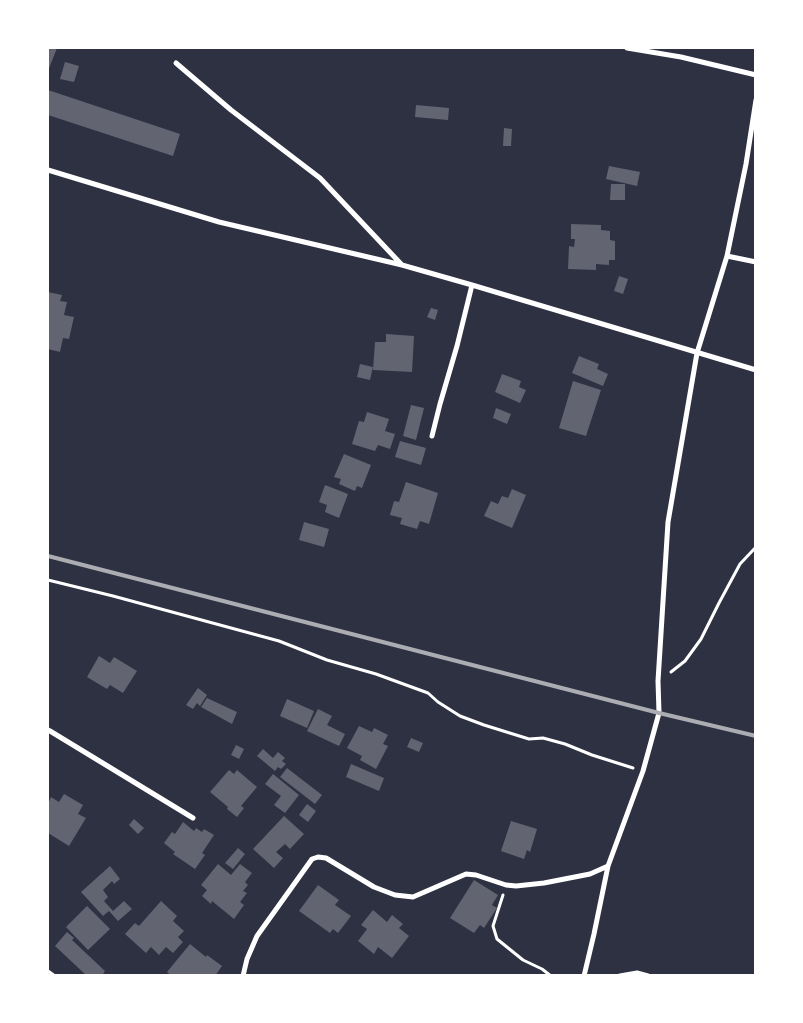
<!DOCTYPE html>
<style>
body{margin:0}
#map{position:relative;width:803px;height:1023px;overflow:hidden;background:#2d3142;font-family:Ubuntu,sans-serif}
canvas{display:block}
.frame{position:absolute;inset:0;border:49px solid #fff;pointer-events:none}
</style>
<div id="map">
<canvas width="803" height="1023"></canvas>
<div class="frame"></div>
</div>
<script>
const context = document.querySelector('canvas').getContext('2d');
context.lineJoin = 'round';
function paint(path, color) {
  context.fillStyle = color;
  context.fill(path, 'evenodd');
}
function strokePath(path, color, width, dash) {
  context.strokeStyle = color;
  context.lineWidth = width;
  context.lineCap = dash ? 'butt' : 'round';
  context.setLineDash(dash || []);
  context.stroke(path);
}
paint(new Path2D(`
 M48 48H57L48 71Z
 M65 62 79 66 74 82 60 79Z
 M48 90 180 134 173 156 48 115Z
 M416 105 449 108 448 120 415 117Z
 M504 128 512 129 511 146H503Z
 M609 166 640 172 637 186 606 179Z
 M611 184H625V200H610Z
 M571 224 601 225V230L610 231V240L615 241V260H609V265L596 264V270L568 269 569 246 574 247 575 239H571Z
 M619 276 628 279 623 294 614 291Z
 M48 292 62 295 60 301 67 302 64 315 74 317 69 339 63 338 60 352 48 349 49 345 48 344Z
 M431 308 438 310 435 320 427 317Z
 M386 334 414 336 412 372 373 370 375 342H386Z
 M579 356 599 364 597 369 608 374 603 386 572 373Z
 M360 364 373 367 370 380 357 377Z
 M502 374 521 381 519 387 526 390 520 403 495 392Z
 M573 381 601 390 586 436 559 428Z
 M411 405 424 408 416 440 403 436Z
 M496 408 511 414 507 424 493 418Z
 M367 412 389 419 385 431 395 434 390 449 378 445 375 451 352 444 359 421 364 422Z
 M400 441 426 448 421 465 395 457Z
 M344 454 371 465 362 488 357 486 355 491 339 484 341 479 334 477Z
 M406 482 438 493 429 524 420 521 417 529 400 524 402 518 390 515 394 501 399 502Z
 M325 485 348 494 339 518 325 512 327 505 319 502Z
 M512 489 526 495 512 528 484 516 491 501 498 504 502 496 508 498Z
 M304 522 329 529 324 547 299 540Z
 M99 656 110 663 114 657 137 671 123 693 110 685 107 689 87 677Z
 M198 688 207 695 200 706 197 703 193 709 186 705Z
 M207 698 237 712 232 724 201 707Z
 M287 699 314 711 307 728 280 716Z
 M318 709 332 716 327 725 345 734 339 746 307 731Z
 M359 726 372 732 374 728 388 735 383 744 388 746 376 769 360 760 362 756 347 748Z
 M411 738 423 743 419 752 407 747Z
 M236 745 244 749 239 759 231 755Z
 M263 749 273 758 278 752 285 758 282 761 286 764 281 769 278 767 275 771 257 756Z
 M351 764 384 778 379 791 346 777Z
 M287 768 322 795 315 804 280 777Z
 M229 770 234 774 237 770 257 787 241 806 244 808 237 817 227 809 228 807 210 792Z
 M273 774 299 795 285 813 274 805 281 796 265 784Z
 M64 794 83 805 78 814 86 818 69 846 48 833V804L51 797 59 802Z
 M307 804 316 811 308 822 299 815Z
 M284 816 304 834 290 849 285 844 276 852 283 858 274 868 253 849Z
 M134 819 144 828 138 834 129 825Z
 M511 821 537 829 530 852 527 850 524 859 501 851Z
 M183 822 194 831 196 828 202 832 204 829 214 835 202 853 205 855 195 869 173 854 175 852 164 843 172 832 175 834Z
 M238 848 245 854 233 869 225 863Z
 M218 864 231 875 240 864 252 873 245 882 248 885 243 891 247 893 240 902 244 905 234 919 212 901 211 904 202 896 207 890 201 885Z
 M110 866 120 879 114 884 112 881 103 890 108 897 104 901 113 911 124 901 132 909 118 921 109 911 103 916 81 892Z
 M474 880 498 895 492 905 497 908 484 928 480 925 474 933 450 918Z
 M318 885 339 900 335 905 351 916 338 933 333 929 330 933 299 911Z
 M161 901 177 916 173 921 184 931 178 937 183 942 173 953 166 947 159 955 151 947 146 953 125 934 135 923 139 926Z
 M87 906 110 929 88 950 66 927Z
 M373 910 387 922 392 915 403 924 399 928 409 936 392 958 378 947 374 954 358 941 367 929 361 925Z
 M67 932 74 938 72 940 105 971 102 976H87L55 946Z
 M190 944 206 957 207 955 222 966 215 976H172L167 972Z`), '#626471');
strokePath(new Path2D(`
 M48 580 113 596 279 641 327 660 376 674 428 693 438 702 460 716 484 725 529 739 543 738 565 744 592 755 633 768
 M671 672 685 661 701 639 719 603 740 564 756 547
 M503 895 493 926 497 939 523 960 542 969 551 976
 M48 971 55 976`), '#fff', 3);
strokePath(new Path2D(`
 M627 48 681 57 756 75
 M176 63 231 110 320 178 402 265
 M48 170 219 222 402 265 472 285 756 370
 M727 256 756 262
 M432 436 440 404 457 346 472 285
 M48 730 50 731 193 818
 M243 976 247 959 257 936 312 859 318 857 326 858 374 887 395 895 413 897 466 874 476 875 506 885 516 886 544 883 590 874 608 866
 M584 976 594 934 608 866 643 771 659 713 658 681 668 522 697 353 727 256 746 164 756 100
 M620 976 637 973 648 976`), '#fff', 5);
strokePath(new Path2D(`
 M48 556 659 713 756 736`), '#abadb3', 4);
</script>
